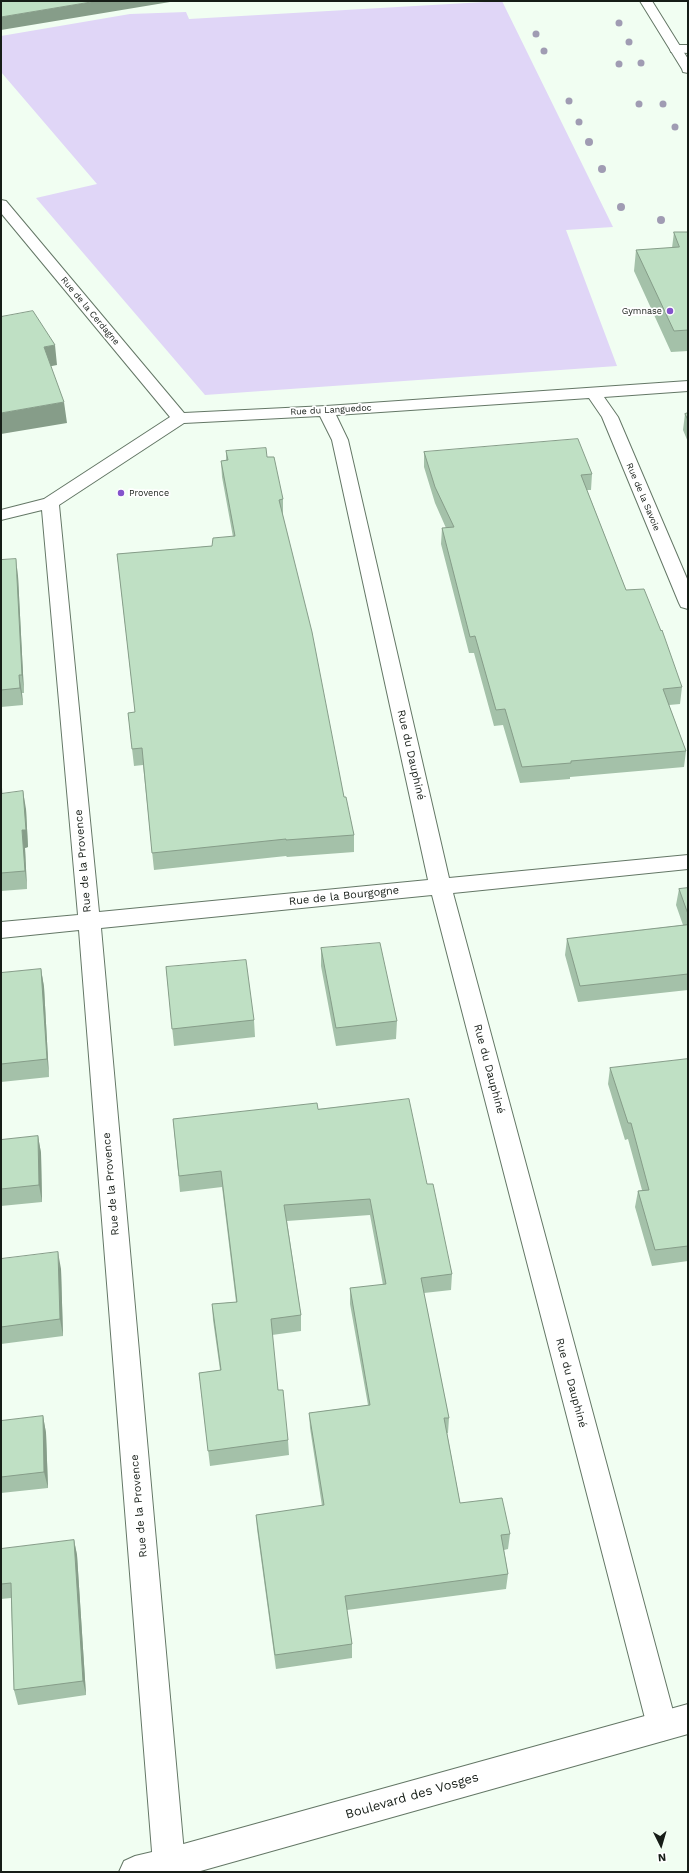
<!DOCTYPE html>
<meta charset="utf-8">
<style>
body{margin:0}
#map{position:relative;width:689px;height:1873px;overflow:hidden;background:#f1fef2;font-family:"Work Sans",sans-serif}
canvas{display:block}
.frame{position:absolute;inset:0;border:2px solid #161d17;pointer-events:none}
.north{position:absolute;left:641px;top:1825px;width:40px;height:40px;-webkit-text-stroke:3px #fff;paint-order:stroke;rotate:175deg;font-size:11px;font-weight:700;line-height:16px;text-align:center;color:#161d17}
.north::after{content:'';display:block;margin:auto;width:14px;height:18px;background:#161d17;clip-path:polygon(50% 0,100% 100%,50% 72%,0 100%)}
</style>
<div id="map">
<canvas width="689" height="1873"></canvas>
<div class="frame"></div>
<div class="north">N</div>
</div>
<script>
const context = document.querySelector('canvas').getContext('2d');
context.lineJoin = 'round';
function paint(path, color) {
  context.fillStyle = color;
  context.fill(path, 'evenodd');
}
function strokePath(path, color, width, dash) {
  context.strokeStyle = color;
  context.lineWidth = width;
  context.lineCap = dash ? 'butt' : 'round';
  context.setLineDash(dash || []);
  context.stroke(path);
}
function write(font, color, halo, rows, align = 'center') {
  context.font = font + ' "Work Sans",sans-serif';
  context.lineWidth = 3.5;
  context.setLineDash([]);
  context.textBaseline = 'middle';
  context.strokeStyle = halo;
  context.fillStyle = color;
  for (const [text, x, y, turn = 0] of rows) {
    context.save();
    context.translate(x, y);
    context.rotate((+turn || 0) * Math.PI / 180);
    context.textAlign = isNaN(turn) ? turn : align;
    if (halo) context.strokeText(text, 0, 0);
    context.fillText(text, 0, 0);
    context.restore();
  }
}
paint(new Path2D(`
 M502 1 613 227 566 230 617 366 205 395 36 198 97 184 1 72V36L130 14 186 12 189 19Z`), '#e0d6f7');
const lane = new Path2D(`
 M676 45H688V53L671 52 670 49 671 46Z`);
const street = new Path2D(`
 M640 1H652L688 59V73L683 72 682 69Z
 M1 200 6 201 184 413 326 406 688 381V391L604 397 618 417 688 581V609L681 607 679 603 602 417 589 398 336 415 348 440 449 878 688 855V869L453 893 677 1726 673 1737 662 1741 651 1737 647 1726 432 895 101 928 185 1864 181 1872H157L153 1864 79 930 1 938V922L78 915 42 510 1 520V510L44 499 170 417 1 213ZM320 416 332 440 428 880 99 912 59 505 184 423Z`);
const secondary = new Path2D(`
 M688 1704V1734L197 1872H119L124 1861 135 1856 169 1848Z`);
strokePath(lane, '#647766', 2);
strokePath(street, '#647766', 2);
strokePath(secondary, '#647766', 2);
paint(lane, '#fff');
paint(street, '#fff');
paint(secondary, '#fff');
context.fillStyle = '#a09cb3';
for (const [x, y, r] of [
 [619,23,3.5],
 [536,34,3.5],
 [629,42,3.5],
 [544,51,3.5],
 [641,63,3.5],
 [619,64,3.5],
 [569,101,3.5],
 [639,104,3.5],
 [663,104,3.5],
 [579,122,3.5],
 [675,127,3.5],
 [589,142,4],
 [602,169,4],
 [621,207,4],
 [661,220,4]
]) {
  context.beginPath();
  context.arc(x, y, r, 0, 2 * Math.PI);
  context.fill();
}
paint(new Path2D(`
 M674 232H688V351L671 352 634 271 636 250 672 248Z
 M688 413V442L683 430 685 414Z
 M226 451 267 457 283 499V516L344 797 354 835V852L287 857 286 856 154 870 143 765 134 766 128 713 135 712 117 554 212 546 233 537 222 477 221 461 226 460Z
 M424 452 592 474 591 490H587L626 590 682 687 680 704 669 705 686 751 684 767 570 777V779L520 783 503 725 494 726 474 653H469L441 544 442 528H446L435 503 424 467Z
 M1 560 18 576 24 693H22L23 705 1 707Z
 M1 764 2 794 26 809 28 847 25 848 27 889 1 891Z
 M688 888V990L578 1002 565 955 567 939 683 925 676 905 679 889Z
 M321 948 397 1021 396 1039 336 1046 321 966Z
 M166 967 254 1020 255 1037 174 1046Z
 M41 969 44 987 49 1077 1 1082V973Z
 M688 1059V1261L652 1266 635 1207 638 1191 642 1190 628 1139 625 1140 608 1084 610 1068Z
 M318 1109 427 1184 452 1274 451 1290 424 1293 449 1418 448 1433H447L460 1503 510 1534 508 1549 504 1550 508 1574 506 1589 347 1610 352 1644V1658L276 1669 257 1529 256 1515 322 1506 310 1428 309 1413 368 1405 350 1304V1288L383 1285 370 1215 287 1221 301 1315V1331L272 1335 278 1390 288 1440 289 1455 210 1466 199 1373 220 1370 213 1320 212 1304 236 1302 222 1187 180 1192 173 1119Z
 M38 1136 41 1153 42 1202 1 1206V1140Z
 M1 1259 61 1269 63 1336 1 1344Z
 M43 1416 46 1433 48 1488 1 1493V1421Z
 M74 1540 77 1555 86 1695 18 1705 14 1690 11 1598 1 1599V1549Z`), '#a4c1a9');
paint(new Path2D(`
 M97 1H176L1 30V17Z
 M55 345 57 365 47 367 44 347Z
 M64 402 67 423 1 434V413Z
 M16 559 18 576 24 693 22 675Z
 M19 675 22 693 23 705 20 688Z
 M1 764 3 811 1 800Z
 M23 791 26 809 28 847 25 848 27 889 25 871 22 830Z
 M41 969 44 987 49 1077 47 1059Z
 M38 1136 41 1153 42 1202 39 1185Z
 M58 1252 61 1269 63 1336 60 1319Z
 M43 1416 46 1433 48 1488 44 1472Z
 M74 1540 77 1555 86 1695 83 1681Z`), '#869d89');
const building = new Path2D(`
 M1 1H97L1 17Z
 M674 232H688V330L674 331 636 250 679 247Z
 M33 311 55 345 44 347 64 402 1 413V317Z
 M688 413V420L685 414Z
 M578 439 592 474 581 475 626 590 644 589 661 631 662 630 682 687 663 689 686 751 571 761V763L522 767 505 709 496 710 475 636 470 637 442 528 454 527 435 487 424 452Z
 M266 448 267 457H274L283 499 279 500 312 632 344 797H346L354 835 286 840V839L152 853 142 748 132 749 128 713 135 712 117 554 212 546 213 538 235 536 221 461 228 460 226 451Z
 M16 559 22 675H19L20 688 1 690V560Z
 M23 791 26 830H22L25 871 1 873V794Z
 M688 888V914L679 889Z
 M688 925V974L580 986 567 939Z
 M380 943 397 1021 336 1028 321 948Z
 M246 960 254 1020 172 1029 166 967Z
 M41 969 47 1059 1 1064V973Z
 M688 1059V1246L655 1250 638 1191 649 1190 631 1123H628L610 1068Z
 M409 1099 427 1184H433L452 1274 421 1278 449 1418H444L460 1503 502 1498 510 1534 501 1535 508 1574 345 1596 352 1644 275 1655 256 1515 324 1505 309 1413 370 1405 350 1288 386 1284 370 1199 284 1205 301 1315 271 1319 278 1390H283L288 1440 208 1451 199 1373 221 1370 212 1304 237 1302 221 1171 179 1176 173 1119 317 1103 318 1109Z
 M38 1136 39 1185 1 1189V1140Z
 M58 1252 60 1319 1 1327V1259Z
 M43 1416 44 1472 1 1477V1421Z
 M74 1540 83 1681 14 1690 11 1583 1 1584V1549Z`);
paint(building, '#bfe0c4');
strokePath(building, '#869d89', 1);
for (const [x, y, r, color] of [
 [670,311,4,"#8453cc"],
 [121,493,4,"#8453cc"]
]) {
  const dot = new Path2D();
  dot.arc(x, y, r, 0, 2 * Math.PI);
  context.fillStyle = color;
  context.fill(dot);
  strokePath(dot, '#fff', 1.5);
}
write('9px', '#161d17', '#fff', [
 ["Rue de la Cerdagne",90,311,50],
 ["Rue du Languedoc",331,410,-3],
 ["Rue de la Savoie",643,497,67]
]);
write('9px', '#161d17', '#fff', [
 ["Gymnase",662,311],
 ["Provence",129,493,"left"]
], 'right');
write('11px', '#161d17', '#fff', [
 ["Rue du Dauphiné",411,755,77],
 ["Rue de la Provence",83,861,-95],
 ["Rue de la Bourgogne",344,896,-6],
 ["Rue du Dauphiné",489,1069,75],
 ["Rue de la Provence",111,1184,-95],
 ["Rue du Dauphiné",571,1383,75],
 ["Rue de la Provence",139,1506,-95]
]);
write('13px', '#161d17', '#fff', [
 ["Boulevard des Vosges",412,1796,-16]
]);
</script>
